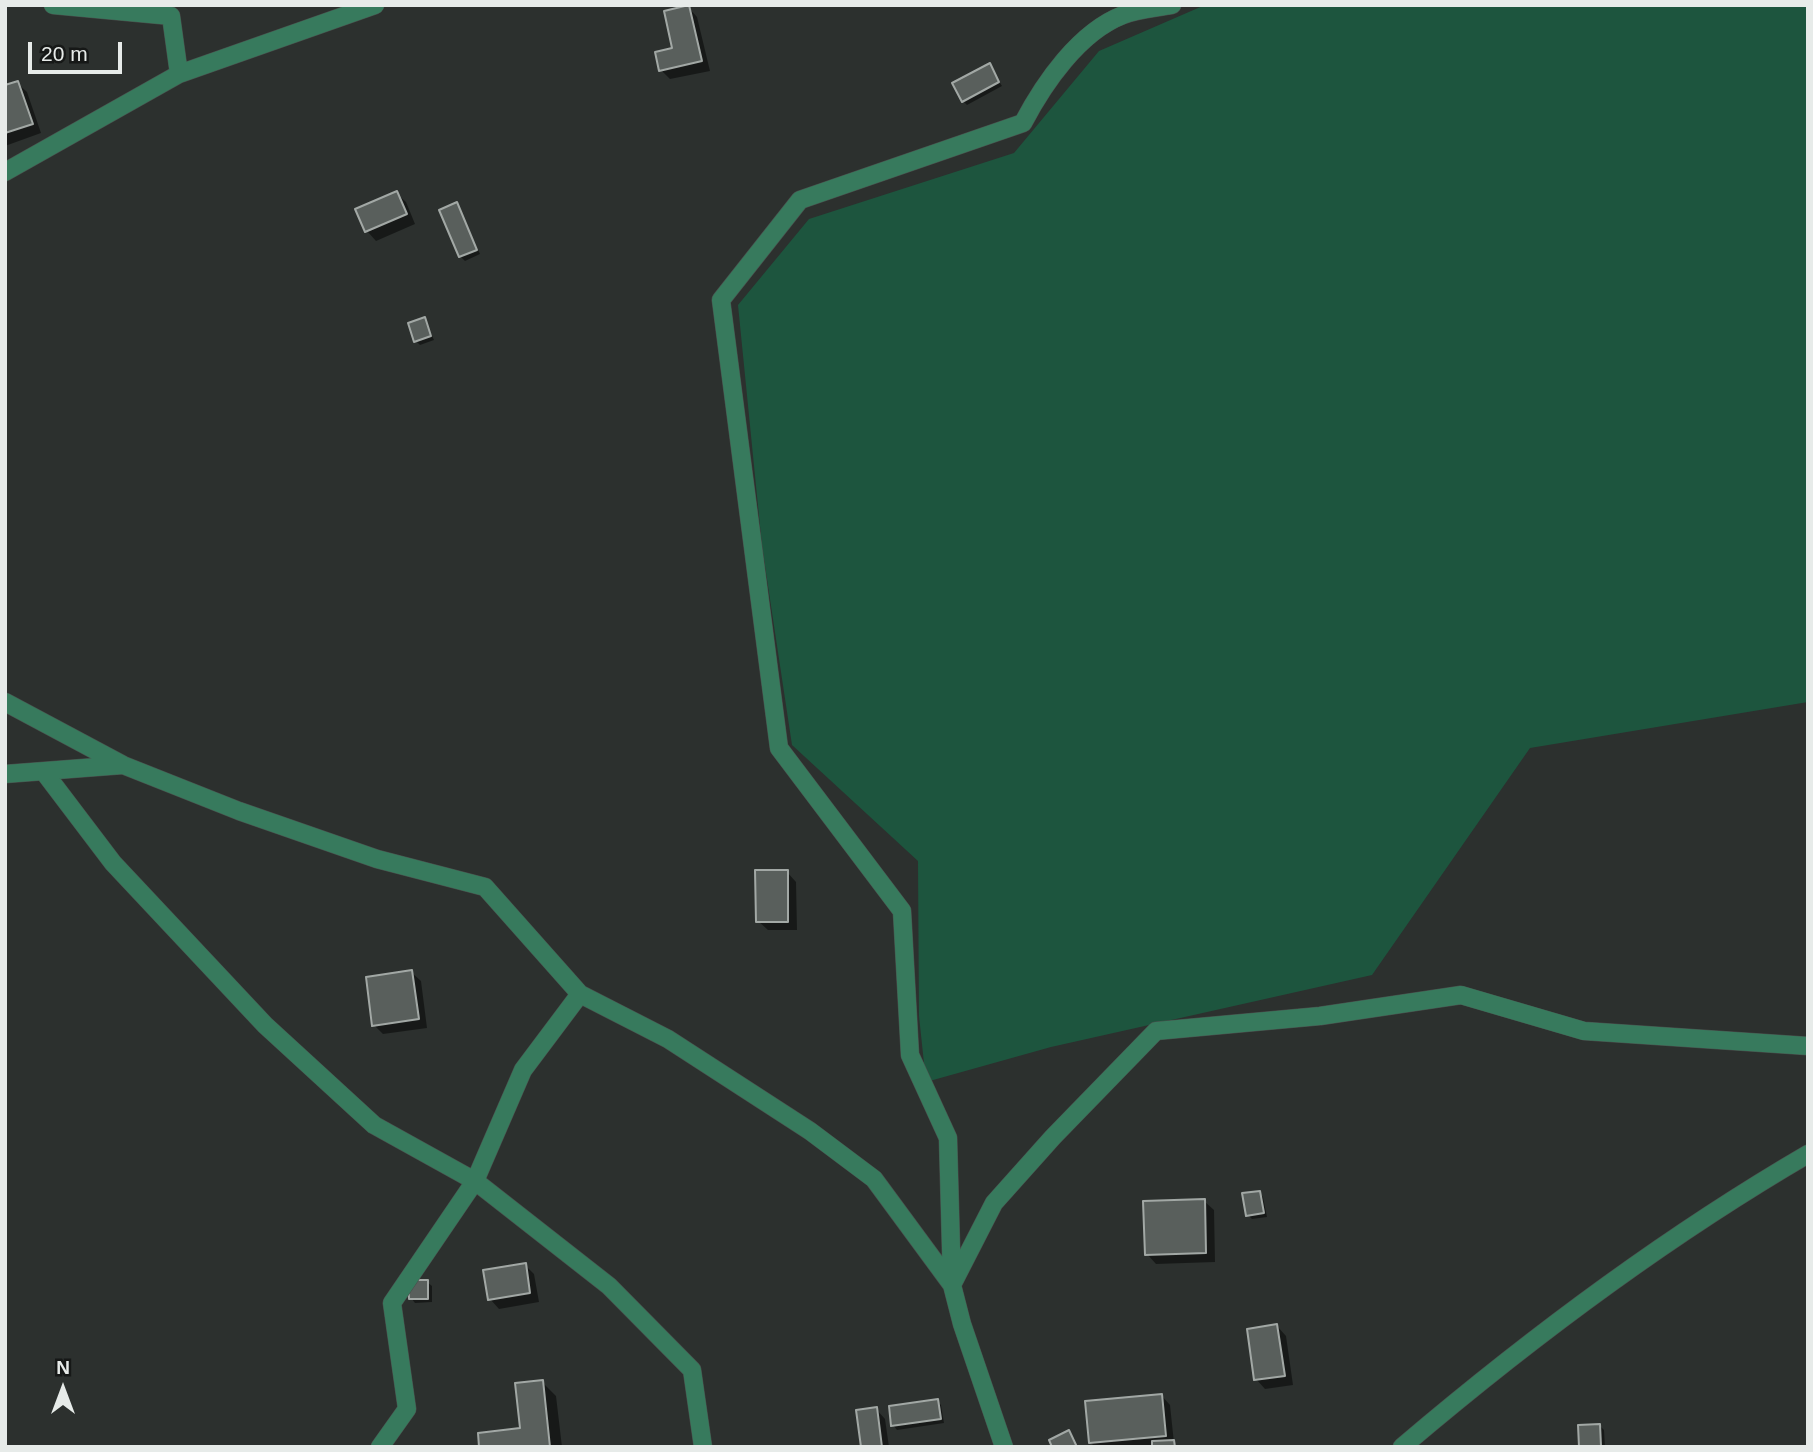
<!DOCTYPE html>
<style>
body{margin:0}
#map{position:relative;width:1813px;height:1452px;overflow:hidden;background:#2c302e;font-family:Helvetica,sans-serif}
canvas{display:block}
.frame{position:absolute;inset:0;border:7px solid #e7ebe9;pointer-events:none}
.north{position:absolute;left:28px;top:1354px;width:70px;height:70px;-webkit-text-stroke:5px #161817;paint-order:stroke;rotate:0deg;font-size:19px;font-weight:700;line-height:28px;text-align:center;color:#e7ebe9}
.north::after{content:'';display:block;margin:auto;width:24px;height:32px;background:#e7ebe9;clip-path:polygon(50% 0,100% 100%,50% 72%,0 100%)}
.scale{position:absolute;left:28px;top:42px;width:94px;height:32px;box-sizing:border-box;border:4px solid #e7ebe9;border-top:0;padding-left:9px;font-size:21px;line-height:24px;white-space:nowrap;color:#e7ebe9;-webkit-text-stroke:5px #161817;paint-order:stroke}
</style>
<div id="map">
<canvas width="1813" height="1452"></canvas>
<div class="frame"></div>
<div class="north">N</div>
<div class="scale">20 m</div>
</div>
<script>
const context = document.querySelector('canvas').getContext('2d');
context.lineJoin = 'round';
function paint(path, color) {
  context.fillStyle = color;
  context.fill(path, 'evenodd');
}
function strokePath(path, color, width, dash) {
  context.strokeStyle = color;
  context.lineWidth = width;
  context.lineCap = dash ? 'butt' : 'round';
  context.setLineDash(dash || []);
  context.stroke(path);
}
paint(new Path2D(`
 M1205 5H1808V702L1530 748 1372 975 1051 1047 926 1082 919 1016 918 861 792 745 762 546 738 305 809 219 1014 153 1099 51Z`), '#1d553e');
paint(new Path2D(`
 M688 7 697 17 710 71 670 79 661 70 675 50Z
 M989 66 1002 86 967 105 963 101Z
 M17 83 27 92 41 133 5 146V112Z
 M396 193 406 202 415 224 376 241 367 231Z
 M457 204 480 254 465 261 460 256Z
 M424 319 434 340 420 345 416 341Z
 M787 872 796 882 797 930H768L758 921Z
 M411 972 421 981 427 1028 383 1034 374 1025Z
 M1259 1193 1263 1197 1267 1217 1252 1219 1248 1215Z
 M1204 1201 1214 1210 1215 1262 1156 1264 1147 1254Z
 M525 1265 534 1274 539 1302 499 1309 490 1299Z
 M427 1282 432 1286V1302L415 1303 411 1298Z
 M1277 1326 1286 1336 1293 1385 1265 1389 1256 1379Z
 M542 1382 556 1396 562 1447H481L522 1430Z
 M1161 1395 1170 1405 1174 1443 1178 1447H1095L1091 1443Z
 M937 1401 941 1405 944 1423 897 1430 893 1425Z
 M876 1409 885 1419 889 1447H863Z
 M1600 1426 1604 1430 1605 1447H1581Z`), '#0007');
const building = new Path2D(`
 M689 5 702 61 659 71 655 52 672 48 664 11Z
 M990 63 999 82 962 102 952 83Z
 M18 81 33 124 5 133V85Z
 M397 191 407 214 365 232 355 209Z
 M457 202 477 250 459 257 439 210Z
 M425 317 431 336 414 342 408 323Z
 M755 870H788V922H756Z
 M412 970 419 1019 372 1026 366 977Z
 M1260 1191 1264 1213 1246 1216 1242 1193Z
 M1205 1199 1206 1253 1145 1255 1143 1201Z
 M526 1263 530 1293 488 1300 483 1270Z
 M408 1280H428V1299H409Z
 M1277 1324 1285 1376 1254 1380 1247 1329Z
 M543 1380 550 1447H479L478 1433 520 1428 515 1383Z
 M1162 1394 1166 1436 1089 1443 1085 1401Z
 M938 1399 941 1419 891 1426 889 1406Z
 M877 1407 882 1447H861L856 1410Z
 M1600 1424 1601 1446 1579 1447 1578 1425Z
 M1069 1430 1077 1447H1052L1049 1440Z
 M1174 1440 1175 1447H1152V1441Z`);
paint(building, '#595f5c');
strokePath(building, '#a2a8a5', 2);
const street = new Path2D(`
 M53 5 171 16 179 74
 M5 172 179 74 375 5
 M5 702 123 765 239 811 377 859 485 887 580 994 668 1039 810 1131 874 1179 952 1285 994 1203 1053 1137 1156 1031 1320 1016 1461 995 1584 1031 1808 1046
 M44 772 113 863 265 1025 374 1125 475 1181 609 1286 692 1370 703 1447
 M5 774 123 765
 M380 1447 407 1409 392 1303 475 1181 523 1070 580 994
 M1004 1447 962 1324 952 1285 948 1138 910 1055 902 911 779 748 721 300 800 200 1023 123C1044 83 1079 32 1123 15 1137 9 1156 8 1172 5
 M1402 1447C1529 1339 1664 1238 1808 1154`);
strokePath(street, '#4a4e4c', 19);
strokePath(street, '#377a5d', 18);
</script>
